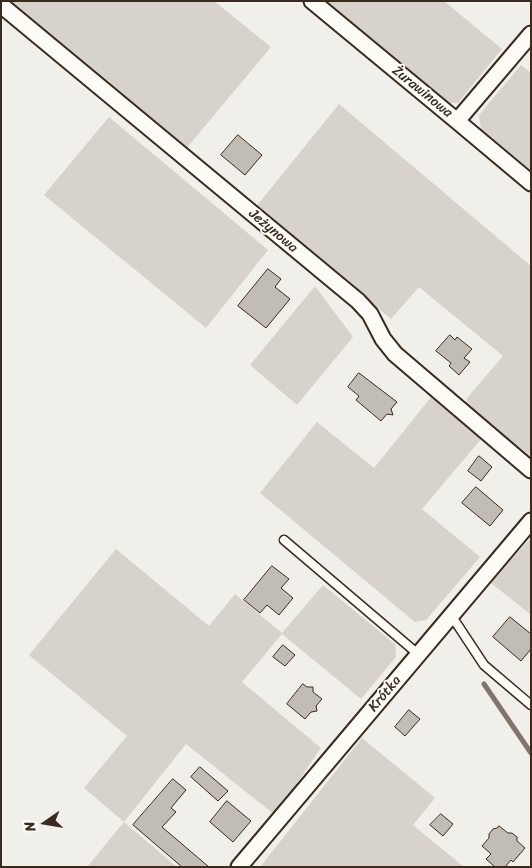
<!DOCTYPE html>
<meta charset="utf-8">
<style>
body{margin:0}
#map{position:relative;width:532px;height:868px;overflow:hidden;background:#f1efea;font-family:Sriracha,sans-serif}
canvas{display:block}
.frame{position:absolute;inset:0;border:2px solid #3b2a1e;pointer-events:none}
.north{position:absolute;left:20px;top:798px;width:50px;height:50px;-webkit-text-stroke:4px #fdfcf7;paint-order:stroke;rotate:257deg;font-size:14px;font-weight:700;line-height:20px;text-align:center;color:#3b2a1e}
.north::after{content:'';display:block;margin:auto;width:18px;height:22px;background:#3b2a1e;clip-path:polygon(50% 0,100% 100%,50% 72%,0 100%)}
</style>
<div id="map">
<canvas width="532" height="868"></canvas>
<div class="frame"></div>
<div class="north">N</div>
</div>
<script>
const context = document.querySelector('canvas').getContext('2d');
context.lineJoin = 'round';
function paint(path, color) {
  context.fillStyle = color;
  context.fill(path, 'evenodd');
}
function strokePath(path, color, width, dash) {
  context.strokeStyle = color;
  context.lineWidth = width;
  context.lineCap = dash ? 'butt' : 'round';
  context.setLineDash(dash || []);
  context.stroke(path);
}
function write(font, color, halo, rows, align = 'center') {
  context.font = font + ' Sriracha,sans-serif';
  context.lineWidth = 4;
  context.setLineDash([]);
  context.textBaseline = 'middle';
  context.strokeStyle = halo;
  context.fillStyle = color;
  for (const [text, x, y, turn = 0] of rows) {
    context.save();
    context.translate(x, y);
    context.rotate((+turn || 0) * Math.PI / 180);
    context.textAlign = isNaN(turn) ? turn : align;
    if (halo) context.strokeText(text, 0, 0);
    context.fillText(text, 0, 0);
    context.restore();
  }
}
paint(new Path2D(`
 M4 1H214L271 47 185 150Z
 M323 1H444L502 49 458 103H446Z
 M521 65 531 73V172L481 130 479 115Z
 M339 104 531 266V456L466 406 467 398 503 356 419 287 391 319 255 208Z
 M109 117 268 250 206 328 44 195Z
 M315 286 353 337 297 405 250 365Z
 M432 396 482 438 422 509 480 557 426 620 415 622 260 493 317 422 374 468Z
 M531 538V615L490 582Z
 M116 549 209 626 235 594 282 633 323 585 395 644 396 657 361 699 282 634 242 682 321 748 275 815 186 744 124 822 177 867H87L124 822 84 788 127 736 29 655Z
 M362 738 435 798 413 825 464 867H260Z`), '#d7d2cc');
strokePath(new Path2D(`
 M484 684 531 753`), '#80746b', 5);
const building = new Path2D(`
 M238 135 262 155 245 175 221 155Z
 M268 269 281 279 275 287 290 299 266 328 238 306Z
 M450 335 455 340 457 337 472 349 464 358 470 362 459 375 449 366 451 363 436 351Z
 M359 373 397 402 391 409 393 415 387 414 381 421 356 400 359 396 348 387Z
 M479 456 492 467 481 481 468 471Z
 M476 487 503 510 490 526 462 503Z
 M272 566 289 579 281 588 293 598 279 615 267 605 260 613 244 600Z
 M510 617 531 634V649L521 661 493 637Z
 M283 645 295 655 285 666 273 657Z
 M303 684 307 687H313V692L322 699 316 706 317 711 311 712 305 719 287 704Z
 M409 710 420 719 405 736 395 727Z
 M200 767 228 791 218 801 191 777Z
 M173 779 186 790 171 808 176 812 162 827 209 867H182L133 825Z
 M227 801 251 821 233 842 210 822Z
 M441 814 453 824 443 836 430 825Z
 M499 826 508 833H512L517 837V841L525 848 513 862 511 860 505 867H495L486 859 491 854 482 846 489 838V834L493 829 497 828Z`);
paint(building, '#c1bcb4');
strokePath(building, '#3b2a1e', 1);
const lane = new Path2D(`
 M284 540 418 654
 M451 615 484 665 531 705`);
const street = new Path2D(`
 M312 1 457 121 531 183
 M1 5 358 301 370 314 383 339 395 354 531 470
 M457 121 531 34
 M239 867 531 521`);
strokePath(lane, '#3b2a1e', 11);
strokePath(street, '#3b2a1e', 19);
strokePath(lane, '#fdfcf7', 8);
strokePath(street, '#fdfcf7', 15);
write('14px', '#3b2a1e', '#fdfcf7', [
 ["Żurawinowa",422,92,39],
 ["Jeżynowa",273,231,40],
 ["Krótka",385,694,-50]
]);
</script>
